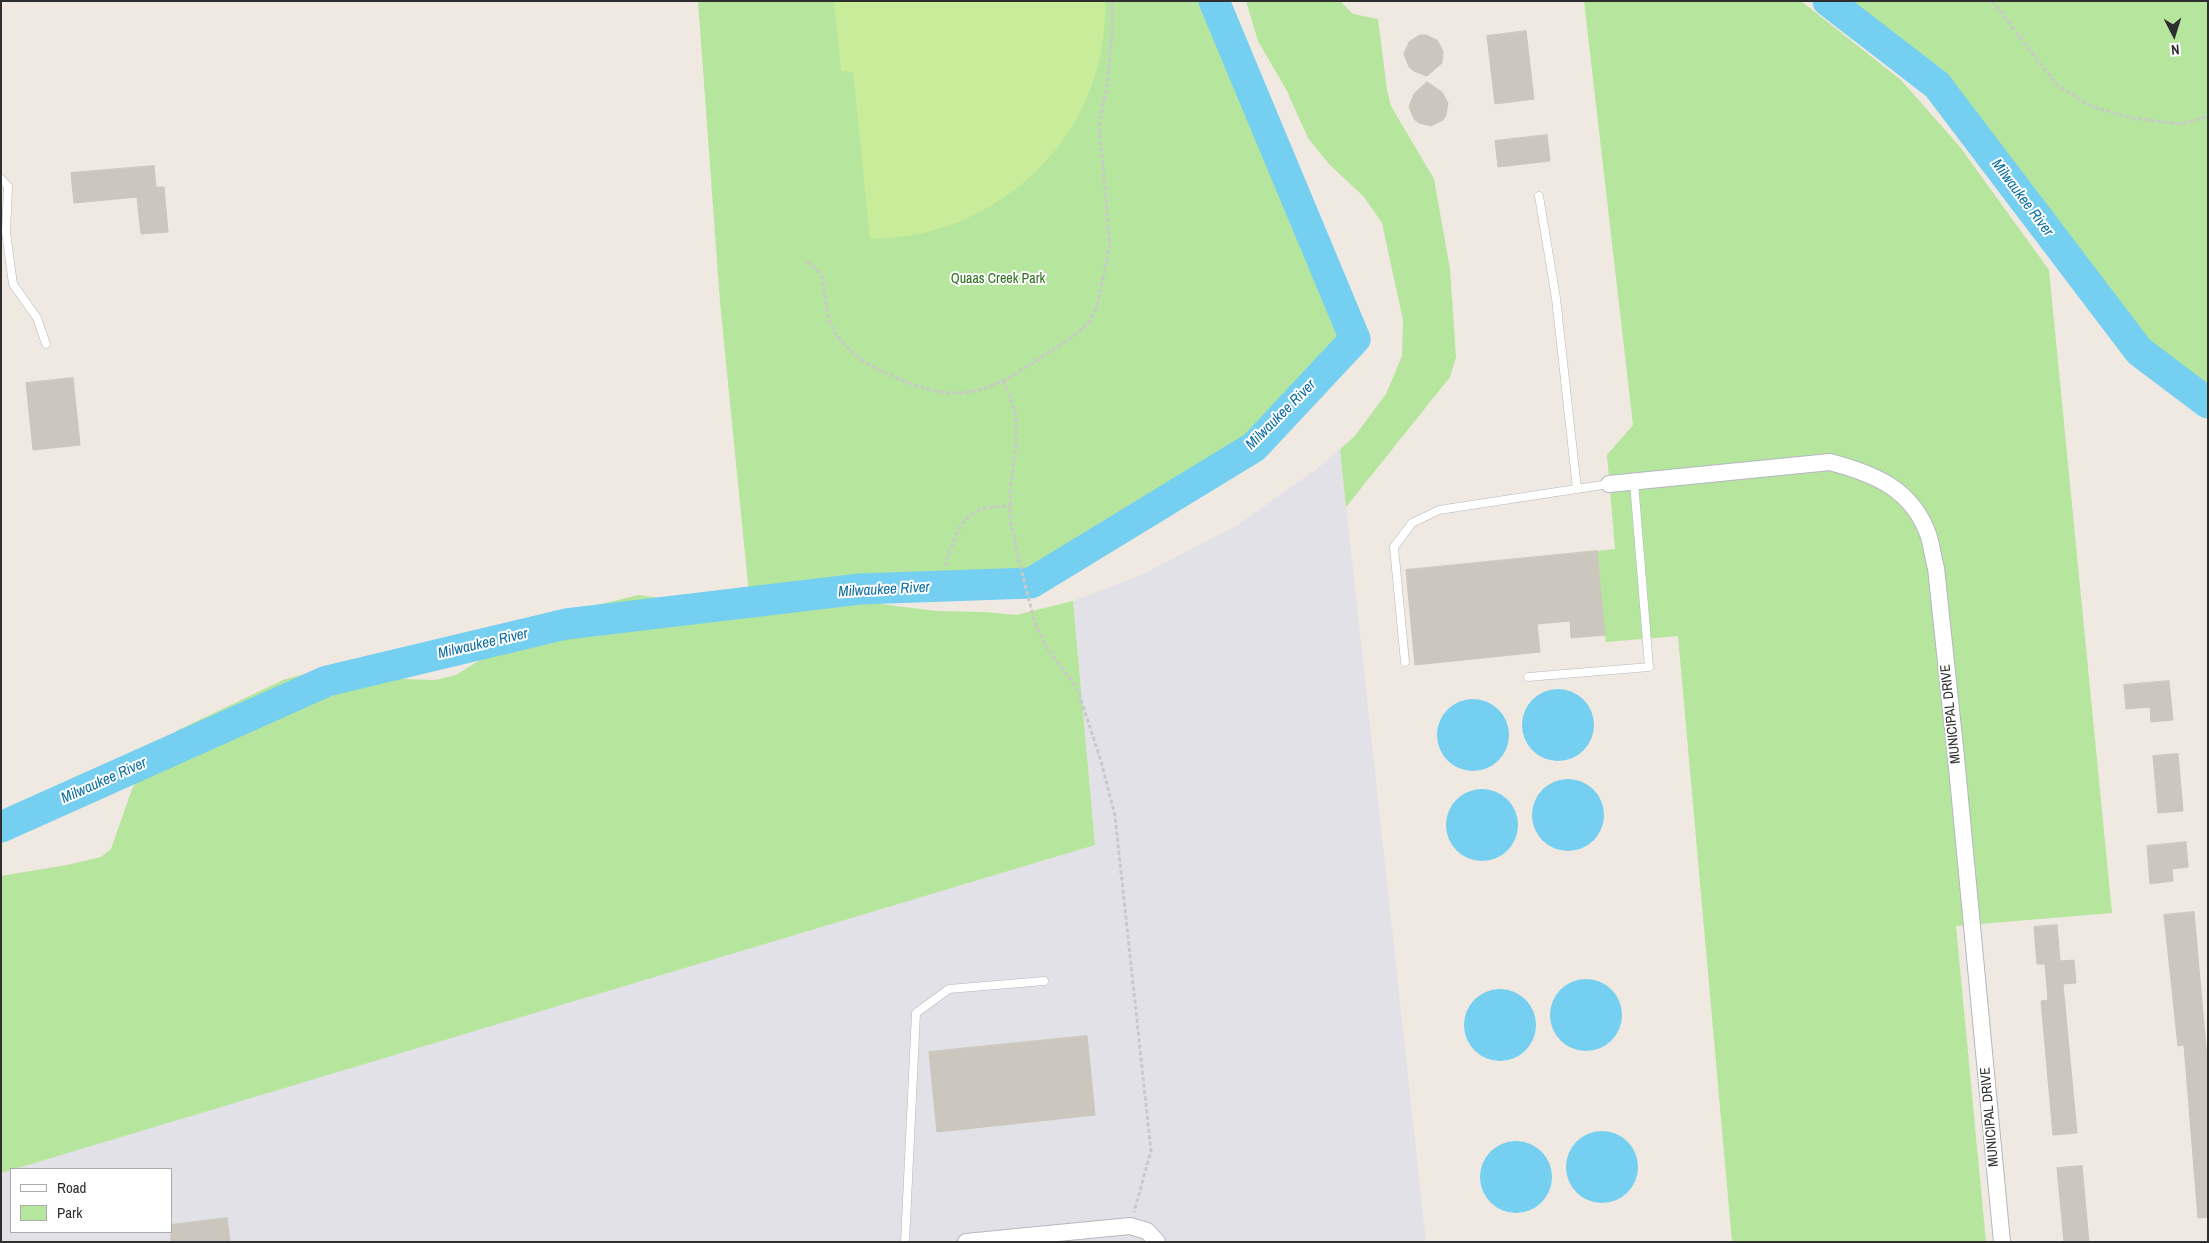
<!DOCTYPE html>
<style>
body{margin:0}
#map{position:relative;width:2209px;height:1243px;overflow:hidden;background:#efe9e1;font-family:"Archivo Narrow",sans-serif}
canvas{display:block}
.frame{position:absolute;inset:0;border:2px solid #2e2e2e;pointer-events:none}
.legend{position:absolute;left:10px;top:1168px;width:162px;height:65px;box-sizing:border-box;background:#fff;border:1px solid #ababab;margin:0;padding:6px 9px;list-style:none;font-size:15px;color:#2e2e2e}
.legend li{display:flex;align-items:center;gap:10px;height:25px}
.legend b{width:25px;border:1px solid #ababab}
.north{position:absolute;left:2149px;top:10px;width:50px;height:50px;-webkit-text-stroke:4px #fff;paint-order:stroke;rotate:175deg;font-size:14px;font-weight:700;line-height:20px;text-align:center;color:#2e2e2e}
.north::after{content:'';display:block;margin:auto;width:18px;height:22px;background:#2e2e2e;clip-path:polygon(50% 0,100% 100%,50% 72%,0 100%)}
</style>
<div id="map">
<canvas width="2209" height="1243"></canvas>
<div class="frame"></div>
<ul class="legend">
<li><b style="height:6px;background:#fff"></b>Road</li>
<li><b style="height:14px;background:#b6e59e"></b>Park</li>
</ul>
<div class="north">N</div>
</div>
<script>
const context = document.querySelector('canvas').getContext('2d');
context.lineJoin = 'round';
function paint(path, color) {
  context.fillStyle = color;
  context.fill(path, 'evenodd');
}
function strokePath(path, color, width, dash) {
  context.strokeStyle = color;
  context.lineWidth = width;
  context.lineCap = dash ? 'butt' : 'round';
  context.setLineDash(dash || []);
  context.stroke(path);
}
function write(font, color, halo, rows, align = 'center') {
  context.font = font + ' "Archivo Narrow",sans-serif';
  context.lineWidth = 4;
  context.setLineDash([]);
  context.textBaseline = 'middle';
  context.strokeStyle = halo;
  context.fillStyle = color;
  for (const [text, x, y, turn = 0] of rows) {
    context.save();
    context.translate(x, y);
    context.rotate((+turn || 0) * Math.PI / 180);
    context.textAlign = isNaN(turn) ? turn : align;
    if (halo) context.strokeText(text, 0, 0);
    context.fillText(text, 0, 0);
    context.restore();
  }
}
paint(new Path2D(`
 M1340 449 1426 1242H1V1173L11 1170V1232H171V1169H13L1095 845 1073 601 1141 575 1236 526 1318 468Z`), '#e3e1e8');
paint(new Path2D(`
 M698 1H1214L1355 339 1254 447 1031 583 852 596 880 604 937 611 984 612 1016 615 1073 601 1095 845 1 1173V876L67 865 101 857 111 849 132 789 153 750 178 730 283 680 328 667 362 666 404 679 435 680 456 675 501 647 570 617 584 608 639 595 680 601 749 594 720 302Z
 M1246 1H1340L1353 14 1378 19 1387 90 1391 106 1434 179 1450 269 1456 357 1450 377 1346 507 1340 449 1354 437 1386 394 1402 356 1403 320 1382 223 1364 197 1329 164 1308 138 1287 91 1258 41Z
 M1584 1H1801L1901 80 1960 147 2049 270 2112 913 1956 926 1986 1242H1732L1678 636 1606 642 1605 635 1597 551 1615 549 1607 455 1633 425Z
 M1828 1H2208V411L2139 351 1937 85Z`), '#b6e59e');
paint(new Path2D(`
 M834 1H1105C1108 101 1048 186 956 223 929 234 899 238 870 239L853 72 841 71Z`), '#c9ec9a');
paint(new Path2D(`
 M1522 725a36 36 0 1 1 72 0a36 36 0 1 1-72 0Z
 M1437 735a36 36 0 1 1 72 0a36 36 0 1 1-72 0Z
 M1532 815a36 36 0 1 1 72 0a36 36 0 1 1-72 0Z
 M1446 825a36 36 0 1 1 72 0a36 36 0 1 1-72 0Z
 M1550 1015a36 36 0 1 1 72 0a36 36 0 1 1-72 0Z
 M1464 1025a36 36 0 1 1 72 0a36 36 0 1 1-72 0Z
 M1566 1167a36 36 0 1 1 72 0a36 36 0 1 1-72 0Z
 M1480 1177a36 36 0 1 1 72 0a36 36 0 1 1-72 0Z`), '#75cff0');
strokePath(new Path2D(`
 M1828 1 1937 85 2139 351 2208 403
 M1 827 327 681 566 624 860 589 1031 583 1254 447 1355 339 1214 1`), '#75cff0', 31);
const building = new Path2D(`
 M1526 31 1534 99 1495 104 1487 36Z
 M1420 35H1426L1437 40 1443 51 1442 63 1427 76 1414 71 1409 67 1404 54 1409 42Z
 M1427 82 1442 92 1448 103 1446 115 1443 120 1431 126 1419 123 1414 119 1409 107 1414 94Z
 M1547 135 1550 161 1498 167 1495 141Z
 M154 166 156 187H164L168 232 141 234 137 197 74 203 71 173Z
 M73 378 80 445 33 450 26 383Z
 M1597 551 1605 635 1571 638 1570 621 1537 624 1540 652 1415 665 1406 570Z
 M2169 681 2173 720 2151 722 2150 707 2126 709 2124 685Z
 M2178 754 2183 811 2158 813 2153 756Z
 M2186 842 2188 867 2172 869 2173 881 2150 884 2147 846Z
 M2194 912 2208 1069V1217L2198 1218 2184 1045 2178 1046 2164 915Z
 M2057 925 2060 961 2074 960 2076 983 2063 984 2077 1133 2053 1135 2041 1001 2048 1000 2045 964H2037L2034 927Z
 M1087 1036 1095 1115 937 1132 929 1052Z
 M2082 1166 2089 1242H2064L2057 1168Z
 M227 1218 230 1242H171V1225Z`);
paint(building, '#cbc7bf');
strokePath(building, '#cbc5ba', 1);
const lane = new Path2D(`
 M1 179 8 186 6 232 13 284 37 318 46 344
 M1539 196 1556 298 1577 489
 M1405 662 1394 547 1412 523 1439 510 1609 484
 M1528 677 1649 667 1634 482
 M905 1242 916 1013 949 989 1044 981`);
const street = new Path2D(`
 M1609 484 1830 462C1875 474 1913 489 1929 537 1932 547 1933 558 1936 568L1956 757 2002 1242
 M966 1242 1130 1226 1147 1231 1157 1242`);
strokePath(lane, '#b4b7c1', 9);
strokePath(street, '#b4b7c1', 18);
strokePath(new Path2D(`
 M1992 1 2058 86 2093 107 2137 119 2182 124 2208 116
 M807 262C811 265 818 270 821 274 823 278 823 285 824 289 828 315 827 328 847 347 859 360 878 370 895 377 960 407 990 392 1046 354 1062 343 1082 334 1092 317 1100 305 1104 264 1110 247L1099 124 1107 87 1112 33V1
 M1004 381 1015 411 1017 439 1010 488V520L1023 577 1035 623 1046 647 1077 688 1101 761 1115 816 1151 1151 1134 1212
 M945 566C951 548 957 522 975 512 985 506 999 507 1010 506`), '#c9c9c9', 3, [4, 2.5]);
strokePath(lane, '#fff', 8);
strokePath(street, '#fff', 16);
write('14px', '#2c6e1b', '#fff', [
 ["Quaas Creek Park",998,279]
]);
write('14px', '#2e2e2e', '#fff', [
 ["MUNICIPAL DRIVE",1951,714,-96],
 ["MUNICIPAL DRIVE",1990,1117,-95]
]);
write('italic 15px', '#0d6fa3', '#fff', [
 ["Milwaukee River",2022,198,53],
 ["Milwaukee River",1281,415,-45],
 ["Milwaukee River",884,590,-3],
 ["Milwaukee River",483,644,-13],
 ["Milwaukee River",104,781,-24]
]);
</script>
